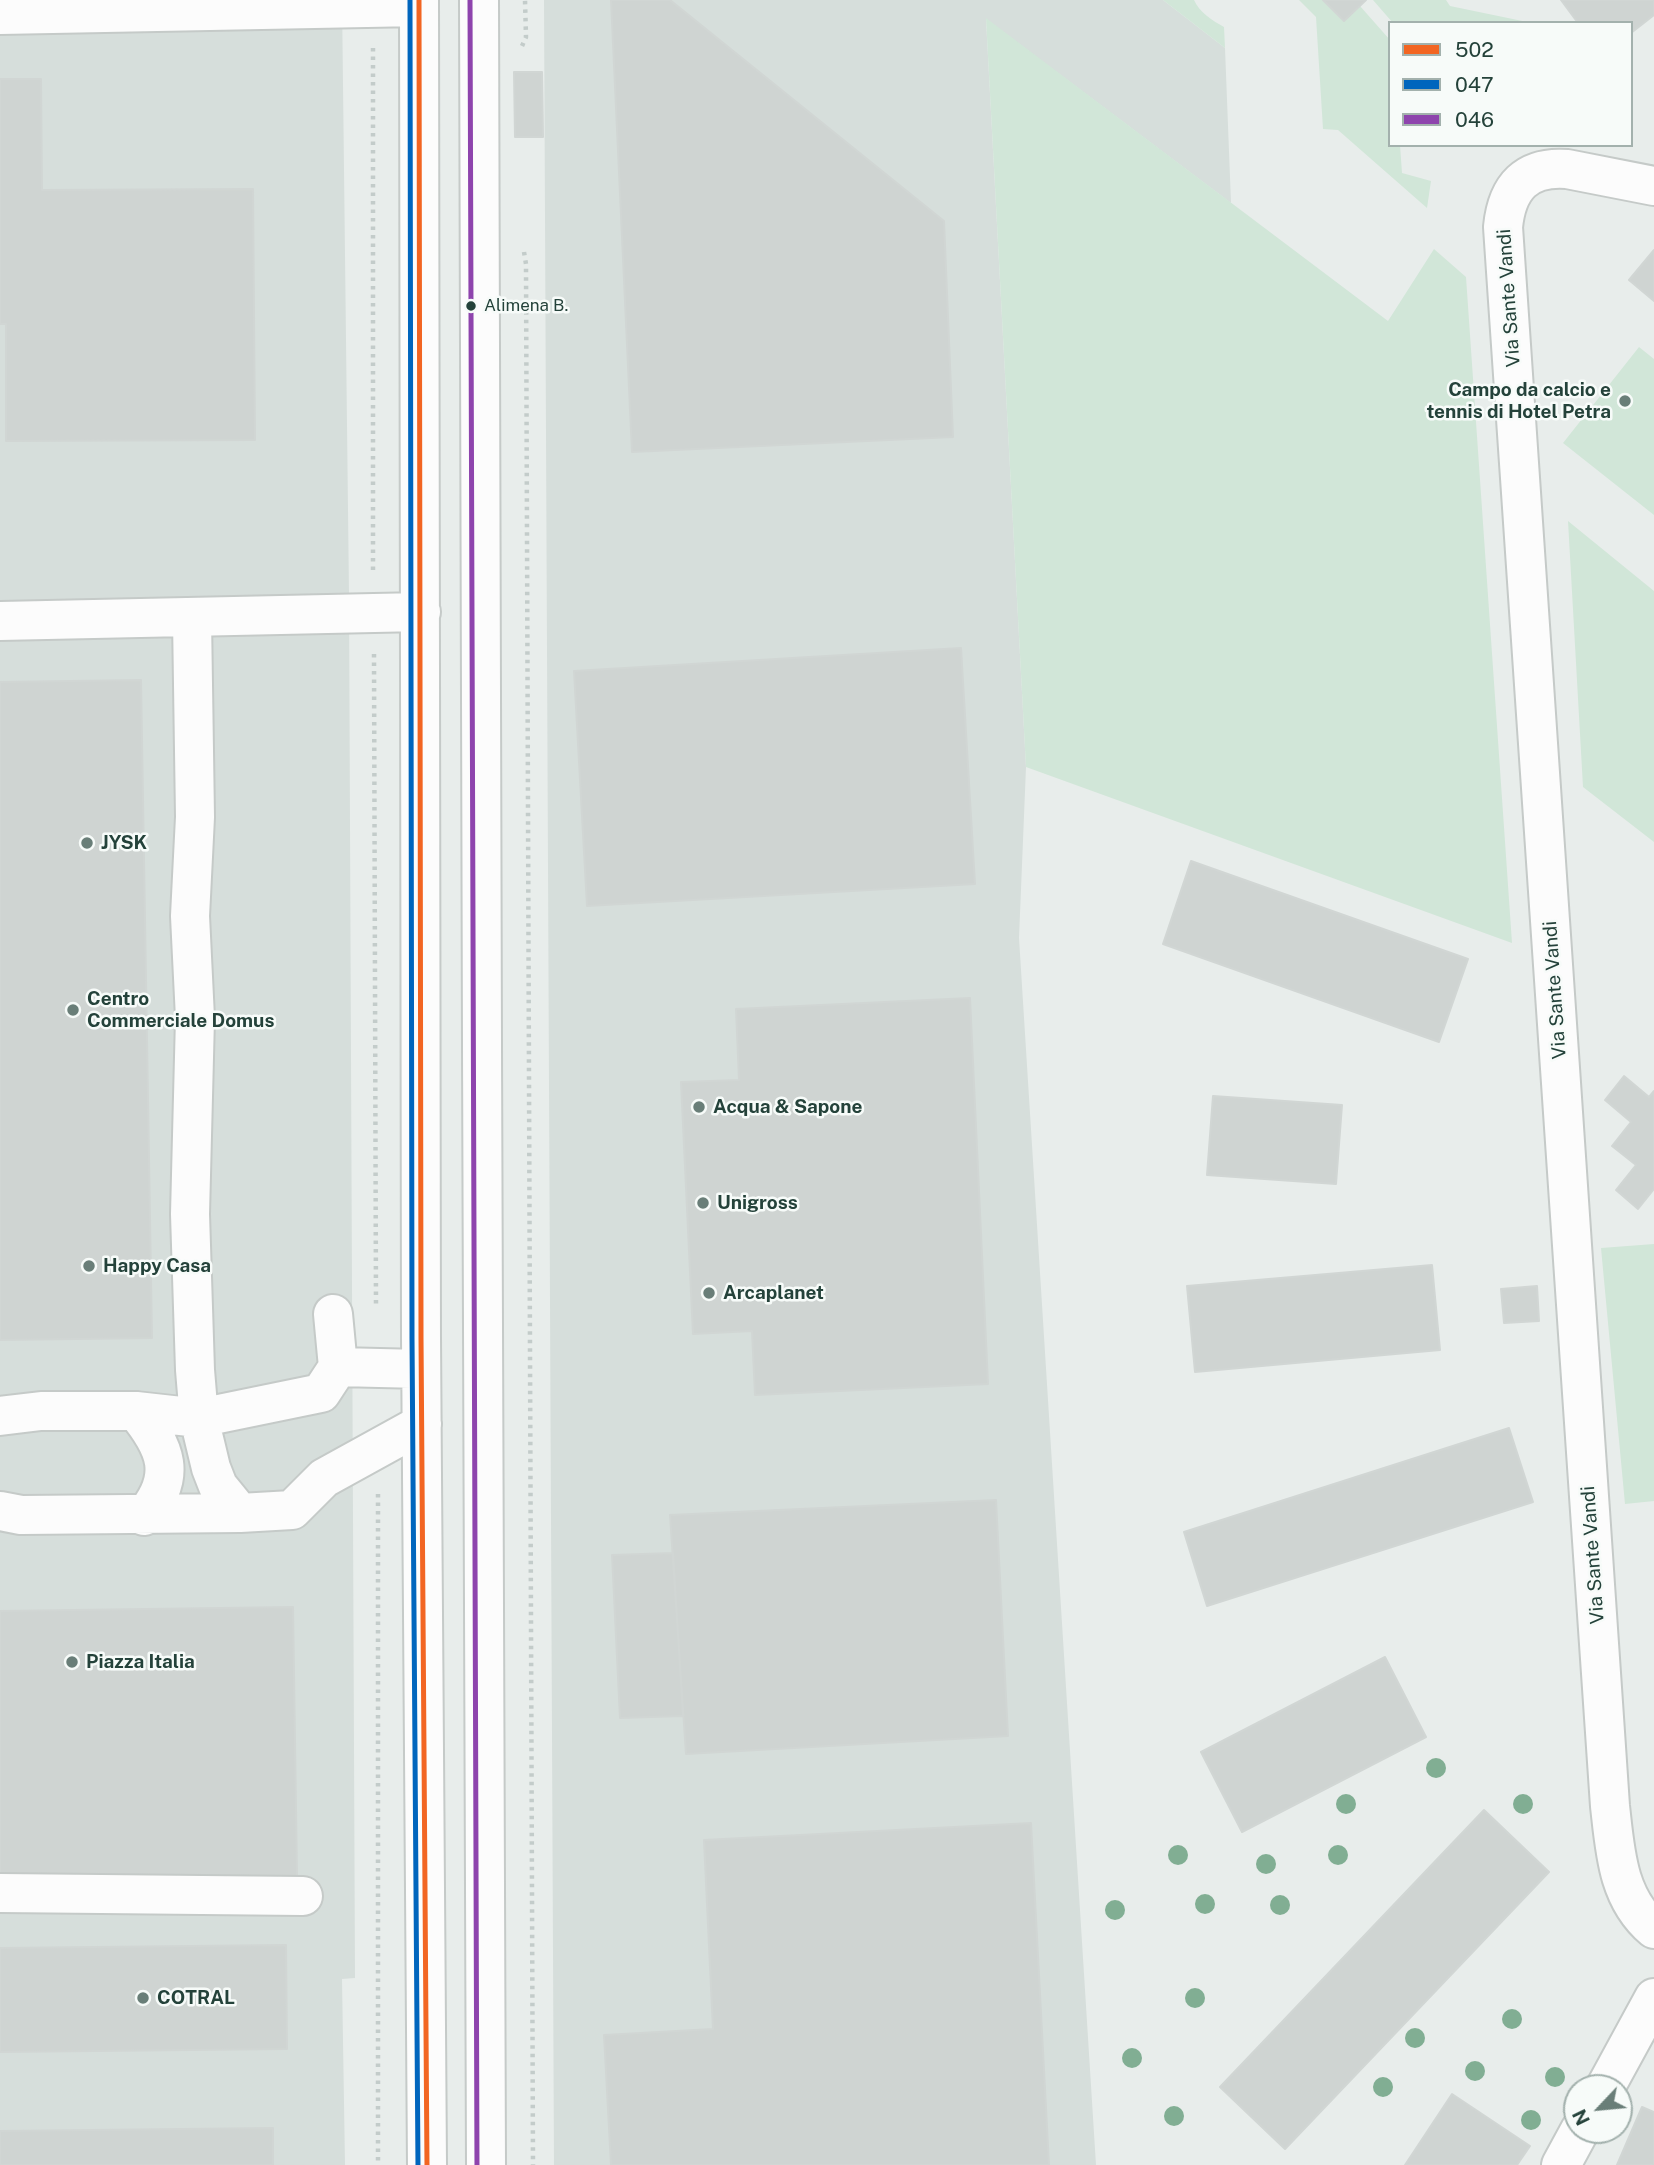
<!DOCTYPE html>
<style>
body{margin:0}
#map{position:relative;width:1654px;height:2165px;overflow:hidden;background:#e8edeb;font-family:"Public Sans",sans-serif}
canvas{display:block}
.legend{position:absolute;left:1388px;top:21px;width:245px;height:126px;box-sizing:border-box;background:#f7fbf9;border:2px solid #a3b1ad;margin:0;padding:9px 12px;list-style:none;font-size:21px;color:#24423a}
.legend li{display:flex;align-items:center;gap:14px;height:35px}
.legend b{width:35px;border:2px solid #a3b1ad}
.north{position:absolute;left:1563px;top:2074px;width:70px;height:70px;box-sizing:border-box;background:#f7fbf9;border:2px solid #a3b1ad;border-radius:50%;rotate:244deg;font-size:19px;font-weight:700;line-height:28px;text-align:center;color:#24423a}
.north::after{content:'';display:block;margin:auto;width:24px;height:32px;background:#697e78;clip-path:polygon(50% 0,100% 100%,50% 72%,0 100%)}
</style>
<div id="map">
<canvas width="1654" height="2165"></canvas>
<ul class="legend">
<li><b style="height:9px;background:#f26522"></b>502</li>
<li><b style="height:9px;background:#0065bd"></b>047</li>
<li><b style="height:9px;background:#8e44ad"></b>046</li>
</ul>
<div class="north">N</div>
</div>
<script>
const context = document.querySelector('canvas').getContext('2d');
context.lineJoin = 'round';
function paint(path, color) {
  context.fillStyle = color;
  context.fill(path, 'evenodd');
}
function strokePath(path, color, width, dash) {
  context.strokeStyle = color;
  context.lineWidth = width;
  context.lineCap = dash ? 'butt' : 'round';
  context.setLineDash(dash || []);
  context.stroke(path);
}
function write(font, color, halo, rows, align = 'center') {
  context.font = font + ' "Public Sans",sans-serif';
  context.lineWidth = 5;
  context.setLineDash([]);
  context.textBaseline = 'middle';
  context.strokeStyle = halo;
  context.fillStyle = color;
  for (const [text, x, y, turn = 0] of rows) {
    context.save();
    context.translate(x, y);
    context.rotate((+turn || 0) * Math.PI / 180);
    context.textAlign = isNaN(turn) ? turn : align;
    if (halo) context.strokeText(text, 0, 0);
    context.fillText(text, 0, 0);
    context.restore();
  }
}
paint(new Path2D(`
 M0 0H342L349 595 355 1978 342 1979 345 2165H0Z
 M544 0H1163L1225 48 1231 203 986 19 1026 767 1019 938 1096 2165H554Z`), '#d6dedb');
paint(new Path2D(`
 M1163 0H1194C1199 12 1213 21 1224 27L1225 48Z
 M1299 0H1323L1344 21 1360 6 1390 40V145H1400L1402 173 1431 181 1427 208 1338 130 1323 129 1316 17Z
 M1373 0H1446L1450 6 1532 23H1393Z
 M986 18 1388 321 1434 249 1466 277 1512 943 1026 767Z
 M1639 347 1654 359V515L1563 443Z
 M1568 521 1654 591V842L1583 787Z
 M1654 1244V1501L1625 1504 1601 1248Z`), '#d1e6d8');
const building = new Path2D(`
 M611 0H670L944 221 953 437 632 452Z
 M1323 0H1366L1344 21Z
 M1561 0H1654V15L1631 33V23H1578Z
 M514 72H542L543 137H515Z
 M0 79H41L42 190 253 189 255 440 6 441V324H0Z
 M1654 250V301L1629 280Z
 M961 648 975 884 587 906 574 671Z
 M141 680 152 1338 0 1340V682Z
 M1191 861 1468 959 1439 1042 1163 944Z
 M970 998 988 1384 755 1395 752 1331 693 1334 681 1082 739 1080 736 1009Z
 M1624 1076 1649 1097 1654 1091V1189L1638 1209 1616 1190 1636 1165 1612 1146 1631 1122 1605 1100Z
 M1213 1096 1342 1105 1336 1184 1207 1175Z
 M1432 1265 1440 1350 1195 1372 1187 1286Z
 M1537 1286 1539 1321 1504 1323 1501 1289Z
 M1509 1428 1533 1502 1207 1606 1184 1532Z
 M996 1500 1008 1736 686 1754 670 1515Z
 M673 1553 683 1716 620 1718 612 1555Z
 M293 1607 297 1876 0 1880V1611Z
 M1385 1657 1426 1737 1242 1832 1201 1752Z
 M1484 1810 1549 1872 1285 2149 1220 2087Z
 M1031 1823 1049 2165H611L604 2035 713 2029 704 1840Z
 M286 1945 287 2049 0 2052V1948Z
 M1452 2094 1530 2146 1517 2165H1405Z
 M1642 2107 1654 2112V2165H1617Z
 M273 2128V2165H0V2131Z`);
paint(building, '#cfd4d2');
strokePath(building, '#d1d6d4', 2);
const minor = new Path2D(`
 M419 0 421 1337 427 2165
 M479 0C482 722 482 1443 486 2165
 M0 15 419 7
 M1654 186 1567 169C1526 166 1507 187 1503 227L1610 1806C1615 1850 1617 1898 1654 1929
 M192 618 195 817 190 916 195 1018 190 1214 195 1370 199 1418 211 1468 218 1486 240 1513 292 1510 324 1478 422 1424
 M0 621 421 612
 M338 1367 421 1369
 M136 1411C166 1448 178 1476 144 1516
 M0 1416 41 1411H136L199 1418 321 1393 338 1367 333 1314
 M0 1511 21 1515 240 1513
 M0 1893 303 1896
 M1605 2088 1654 1998
 M1561 2165 1580 2130`);
strokePath(minor, '#c5cac8', 42);
strokePath(new Path2D(`
 M522 46 526 37 525 0
 M373 48V572
 M524 252 526 264 533 2165
 M374 654 376 1307
 M378 1494V2165`), '#c3ccca', 4.5, [3.5, 5]);
strokePath(minor, '#fcfcfc', 38);
strokePath(new Path2D(`
 M419 0 421 1337 427 2165`), '#f26522', 5);
strokePath(new Path2D(`
 M410 0 412 1337 418 2165`), '#0065bd', 5);
strokePath(new Path2D(`
 M470 0 477 2165`), '#8e44ad', 5);
context.fillStyle = '#81ae93';
for (const [x, y] of [
 [1436,1768],
 [1346,1804],
 [1523,1804],
 [1178,1855],
 [1338,1855],
 [1266,1864],
 [1205,1904],
 [1280,1905],
 [1115,1910],
 [1195,1998],
 [1512,2019],
 [1415,2038],
 [1132,2058],
 [1475,2071],
 [1555,2077],
 [1383,2087],
 [1174,2116],
 [1531,2120]
]) {
  context.beginPath();
  context.arc(x, y, 10, 0, 2 * Math.PI);
  context.fill();
}
for (const [x, y, r, color] of [
 [471,306,6,"#24423a"],
 [1625,401,7,"#697e78"],
 [87,843,7,"#697e78"],
 [73,1010,7,"#697e78"],
 [699,1107,7,"#697e78"],
 [703,1203,7,"#697e78"],
 [89,1266,7,"#697e78"],
 [709,1293,7,"#697e78"],
 [72,1662,7,"#697e78"],
 [143,1998,7,"#697e78"]
]) {
  const dot = new Path2D();
  dot.arc(x, y, r, 0, 2 * Math.PI);
  context.fillStyle = color;
  context.fill(dot);
  strokePath(dot, '#f7fbf9', 2.5);
}
write('17px', '#24423a', '#f7fbf9', [
 ["Alimena B.",484,306]
], 'left');
write('19px', '#24423a', '#f7fbf9', [
 ["Via Sante Vandi",1509,298,-94],
 ["Via Sante Vandi",1555,990,-94],
 ["Via Sante Vandi",1593,1555,-94]
]);
write('bold 19px', '#24423a', '#f7fbf9', [
 ["Campo da calcio e",1611,390,"right"],
 ["tennis di Hotel Petra",1611,412,"right"],
 ["JYSK",101,843],
 ["Centro",87,999],
 ["Commerciale Domus",87,1021],
 ["Acqua & Sapone",713,1107],
 ["Unigross",717,1203],
 ["Happy Casa",103,1266],
 ["Arcaplanet",723,1293],
 ["Piazza Italia",86,1662],
 ["COTRAL",157,1998]
], 'left');
</script>
